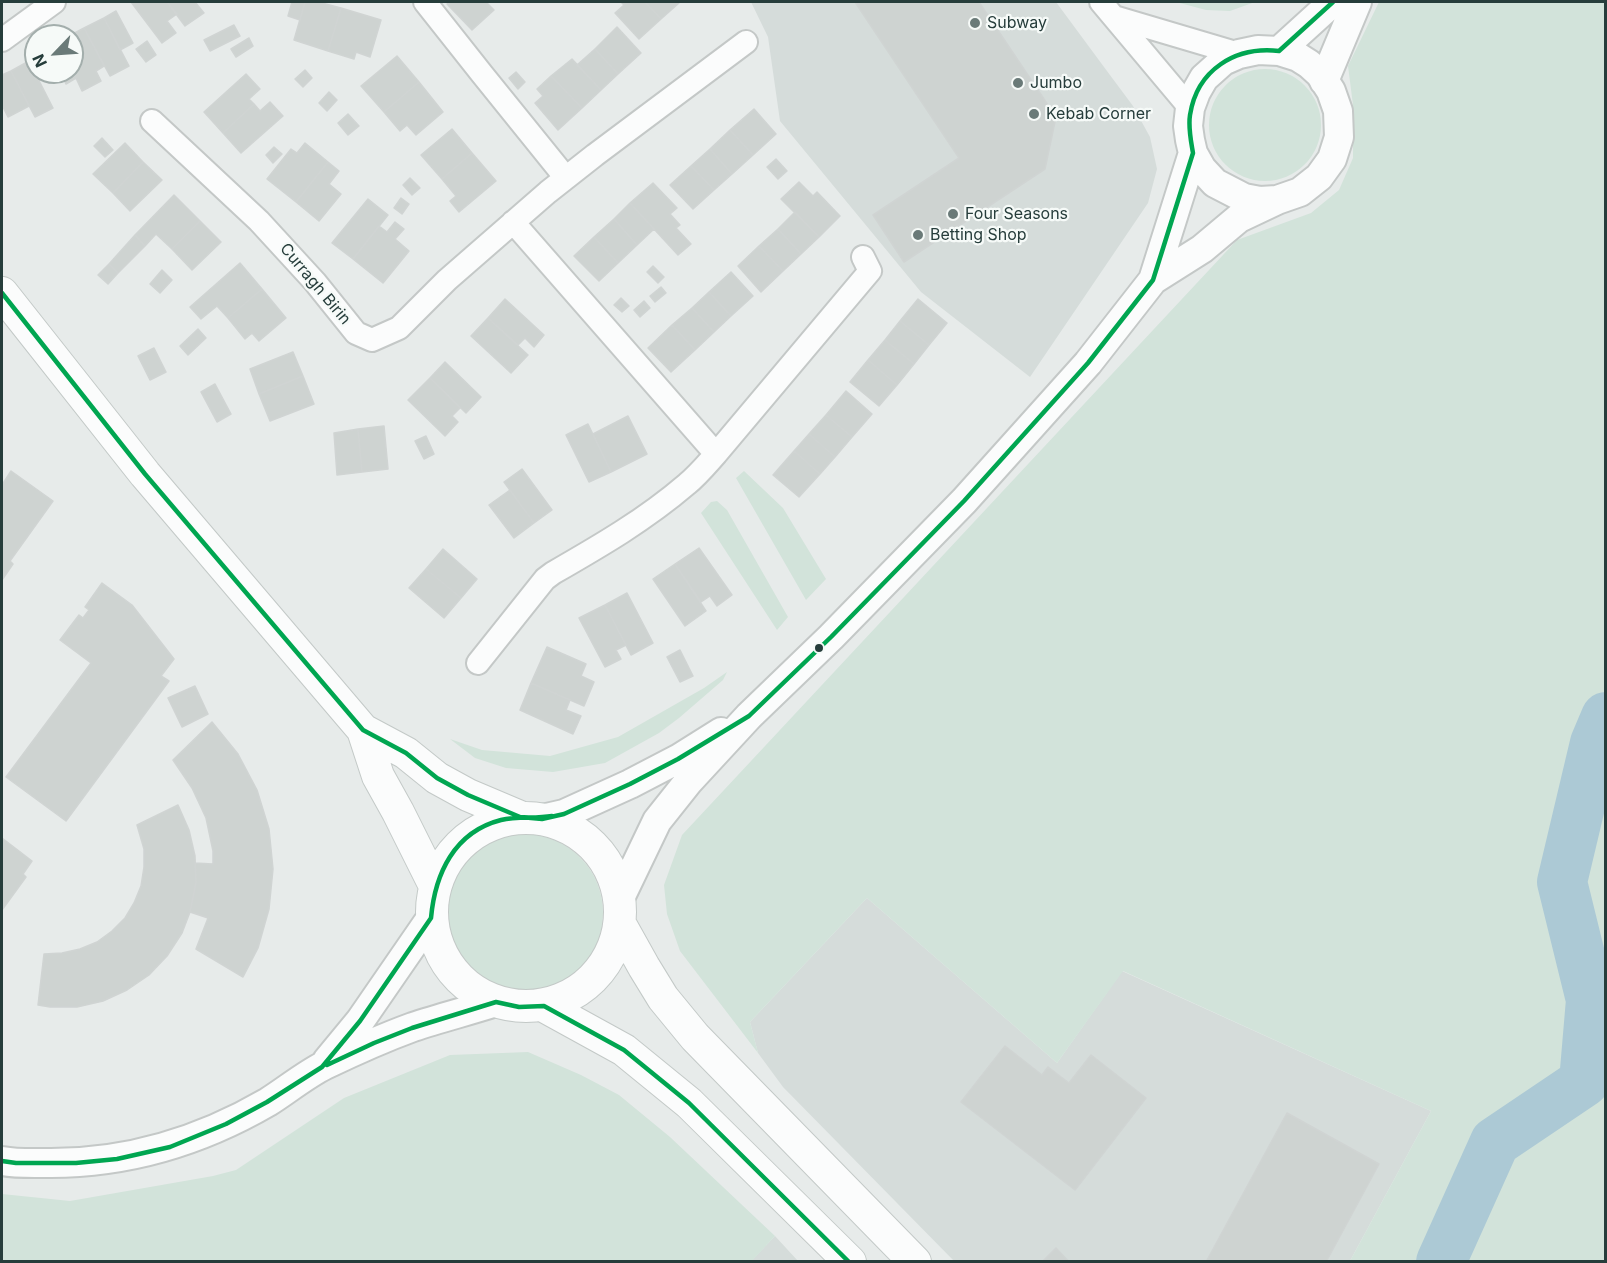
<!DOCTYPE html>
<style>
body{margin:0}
#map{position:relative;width:1607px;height:1263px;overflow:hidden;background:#e7ebea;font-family:Inter,sans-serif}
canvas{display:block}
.frame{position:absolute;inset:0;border:3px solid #263d3b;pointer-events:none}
.north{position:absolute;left:24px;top:24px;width:60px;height:60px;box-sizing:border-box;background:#f6faf8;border:2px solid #a3aeac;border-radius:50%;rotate:245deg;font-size:16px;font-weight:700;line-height:24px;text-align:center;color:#263d3b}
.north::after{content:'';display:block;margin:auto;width:21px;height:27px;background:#6a7a78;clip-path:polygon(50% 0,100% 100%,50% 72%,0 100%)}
</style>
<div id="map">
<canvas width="1607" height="1263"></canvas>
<div class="frame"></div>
<div class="north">N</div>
</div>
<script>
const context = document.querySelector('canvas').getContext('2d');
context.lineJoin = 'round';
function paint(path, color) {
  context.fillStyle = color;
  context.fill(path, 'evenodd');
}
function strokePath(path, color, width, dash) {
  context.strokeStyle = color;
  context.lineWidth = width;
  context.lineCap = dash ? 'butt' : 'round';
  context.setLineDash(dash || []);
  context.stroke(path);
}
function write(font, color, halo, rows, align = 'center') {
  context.font = font + ' Inter,sans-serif';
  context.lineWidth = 4.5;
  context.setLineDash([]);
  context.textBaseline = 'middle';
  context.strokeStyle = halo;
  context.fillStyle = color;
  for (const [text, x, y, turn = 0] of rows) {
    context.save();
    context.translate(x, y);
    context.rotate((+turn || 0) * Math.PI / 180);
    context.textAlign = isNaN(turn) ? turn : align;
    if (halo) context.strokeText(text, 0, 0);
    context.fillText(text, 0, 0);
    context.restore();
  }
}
paint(new Path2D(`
 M751 2H1056L1104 67 1133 106 1150 137 1157 169 1148 203 1030 377 921 292 780 121 768 37Z
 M867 898 1057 1063 1122 971 1431 1111 1350 1261H954L783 1087 758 1053 750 1022Z
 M775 1236 798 1261H751Z`), '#d5dcda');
paint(new Path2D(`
 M1176 2H1255L1230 11 1206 10Z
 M1379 2H1605V1261H1350L1431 1111 1123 971 1057 1063 867 898 750 1022 758 1053 680 951 667 914 664 885 682 835 1237 240 1311 213 1339 190 1353 158V105L1348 66Z
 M1209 125a56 56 0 1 1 112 0a56 56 0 1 1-112 0Z
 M744 471 783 508 826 579 806 600 736 478Z
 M717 501 727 510 788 617 777 630 701 513 711 502Z
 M727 672 723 680 679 718 659 733 605 763 553 772 506 768 475 758 450 739 482 750 550 756 618 737 704 688Z
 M445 913a79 79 0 1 1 158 0a79 79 0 1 1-158 0Z
 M528 1052 581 1075 619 1095 670 1137 775 1236 751 1262 2 1261V1194L70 1201 213 1176 236 1170 344 1098 450 1055Z`), '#d2e3da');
strokePath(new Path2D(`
 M1441 1262 1495 1142 1584 1082 1591 1000 1562 882 1595 743 1606 717`), '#acc9d5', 50);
const building = new Path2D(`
 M131 2H167L177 14 167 21 176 33 162 43Z
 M167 2H195L204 13 185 26Z
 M292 2H305L300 20 288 16Z
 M305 2H318L341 8 328 51 294 40Z
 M450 2H486L494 10 472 30 447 4Z
 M621 2H645L661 19 639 39 615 13 624 5Z
 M645 2H678L679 3 661 19Z
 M855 2H979L1056 117 1045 169 904 262 873 215 959 158Z
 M341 8 381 20 370 57 356 52 354 59 328 51Z
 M116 11 133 43 120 50 104 18Z
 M104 18 129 66 110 76 84 28Z
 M234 25 240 36 210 51 204 40Z
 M617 27 641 53 618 74 595 49Z
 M84 28 104 66 96 71 101 81 82 91 76 78 66 84 60 72H72V36H69Z
 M249 38 253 46 236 57 231 49Z
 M147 41 156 55 146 62 136 49Z
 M595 49 618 74 601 90 577 65Z
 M397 56 419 82 384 112 361 86Z
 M572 59 601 90 582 108 551 76Z
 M29 61 53 108 35 117 11 71Z
 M305 70 312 78 303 87 295 79Z
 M11 71 29 106 8 117 2 105V75Z
 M516 72 525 82 518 89 509 78Z
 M246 74 260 89 249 99 254 104 223 133 204 112Z
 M551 76 582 108 558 130 535 103 543 96 537 89Z
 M419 82 443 112 416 135 407 125 400 131 384 112Z
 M329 92 337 100 327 111 319 103Z
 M270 102 283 116 241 153 223 133 254 104 260 111Z
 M754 109 776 134 753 155 730 130Z
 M348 114 359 126 348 135 338 123Z
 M452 129 472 153 442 179 421 155Z
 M730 130 753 155 732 174 710 149Z
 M102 138 113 150 105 157 94 146Z
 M125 143 143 162 113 193 93 174Z
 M305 143 328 162 296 202 267 179 291 149 297 153Z
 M274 147 282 154 273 163 266 155Z
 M710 149 732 174 714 190 691 166Z
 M472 153 496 181 459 212 450 201 456 196 442 179Z
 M776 159 787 171 778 179 767 167Z
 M143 162 162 180 130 211 113 193Z
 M328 162 339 171 329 184 341 194 319 221 296 202Z
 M691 166 714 190 693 209 670 185Z
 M410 178 420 188 412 195 403 185Z
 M799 182 813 196 817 192 840 216 819 237 781 199Z
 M653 183 677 208 670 214 680 225 676 228 691 244 678 255 630 203Z
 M174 195 200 221 172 249 156 234 145 246 135 235Z
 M401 198 409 204 402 214 394 208Z
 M368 199 388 215 353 259 332 243Z
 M630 203 654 229 637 245 614 219Z
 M795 212 819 237 801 254 778 229Z
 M614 219 637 245 618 263 594 237Z
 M200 221 221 242 192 270 172 249Z
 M395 222 404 229 395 239 409 251 383 283 353 259 379 226 387 232Z
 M778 229 801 254 783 271 759 246Z
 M135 235 145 246 118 273 109 264Z
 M594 237 618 263 599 281 574 256Z
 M759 246 783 271 761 292 738 266Z
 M240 263 262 289 228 318 217 306 201 319 190 307Z
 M109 264 118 273 108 284 98 275Z
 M653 266 664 277 658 283 647 272Z
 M162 270 172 280 160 293 150 284Z
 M731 272 753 296 731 316 709 292Z
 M661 287 666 293 655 302 650 296Z
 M262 289 286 318 259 341 252 333 245 339 228 318Z
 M709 292 731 316 714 332 692 308Z
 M621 298 629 306 622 312 614 305Z
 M505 299 544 335 534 347 525 338 518 345 488 318Z
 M918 299 947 323 929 345 900 321Z
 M644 301 650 308 640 317 634 310Z
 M692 308 714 332 695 350 672 325Z
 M488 318 528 355 511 373 471 336Z
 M900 321 929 345 914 364 885 340Z
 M672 325 695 350 671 372 648 348Z
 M198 329 206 338 188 355 180 346Z
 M885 340 914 364 897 385 868 360Z
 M154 348 166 372 150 380 138 356Z
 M293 352 303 376 259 394 250 369Z
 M868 360 897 385 879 406 850 382Z
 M445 362 481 397 466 413 430 378Z
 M303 376 314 404 270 421 259 394Z
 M430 378 460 408 452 416 458 422 445 436 408 400Z
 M215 384 231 414 217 422 201 392Z
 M846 391 872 414 852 437 826 415Z
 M826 415 852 437 835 457 809 434Z
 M628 416 647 454 611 472 593 434Z
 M588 424 611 472 589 482 566 435Z
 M384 426 388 469 362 472 358 429Z
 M358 429 362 472 337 475 334 433Z
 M809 434 835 457 820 474 794 451Z
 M426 436 434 454 424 459 415 441Z
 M794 451 820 474 799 497 773 475Z
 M522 469 552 510 534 523 504 482Z
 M11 471 53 501 10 561 13 564 2 580V485Z
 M510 490 534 523 514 538 489 505Z
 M699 548 732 595 717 606 710 596 701 602 675 564Z
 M443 549 477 579 461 598 426 569Z
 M675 564 706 611 685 626 653 579Z
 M426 569 461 598 444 618 409 588Z
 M102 583 132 605 174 659 161 676 169 681 66 821 6 777 91 663 60 640 79 615 83 618 89 610 85 607Z
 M627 593 653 643 631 655 605 605Z
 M605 605 626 645 616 650 621 659 605 667 579 618Z
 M547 647 586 664 581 676 594 682 584 706 531 683Z
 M680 650 693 676 680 682 667 657Z
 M531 683 570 700 566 710 581 716 573 734 520 710Z
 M195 686 208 714 182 727 168 698Z
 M212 722 238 754 257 790 269 829 273 869 269 909 258 948 243 977 196 949 208 918 190 912 196 882 195 863 213 864V851L206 818 192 788 173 760Z
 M178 805 189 830 195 856 196 882 190 912 182 933 167 956 149 975 127 990 103 1001 77 1007H50L38 1005 44 954 62 953 80 949 97 942 112 931 125 918 134 903 141 886 144 867V849L137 825Z
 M2 838 32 861 23 874 26 877 2 910Z
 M1005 1046 1042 1075 1048 1067 1069 1083 1091 1055 1146 1098 1075 1190 961 1102Z
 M1287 1113 1379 1164 1326 1262H1206Z
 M1056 1248 1069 1262H1042Z`);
paint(building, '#ced3d1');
strokePath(building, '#d0d4d3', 1.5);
const minor = new Path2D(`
 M425 2 482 74 566 178
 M1101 2 1190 108
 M1114 17 1239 54
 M2 40 54 2
 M152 121 259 221 315 282 356 333 372 340 399 328 447 280 548 192 595 155 746 42
 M513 222 716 454 870 271 863 257
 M478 663 545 579 553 573C600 546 645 520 687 484 698 475 707 464 716 454`);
const tertiary = new Path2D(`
 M1279 51 1333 2
 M1324 81 1357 2
 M1153 280 1193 153
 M542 819 564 814 630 784 678 759 721 732
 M620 898 657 821 688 782 749 716 831 637 964 501 1088 363 1153 280 1202 249 1239 218 1277 200 1300 192 1319 177 1332 159 1339 137 1338 111 1331 91 1320 74 1309 64 1298 57 1279 51 1258 50 1239 54 1223 61 1204 78 1196 92 1190 108 1188 126 1190 140 1193 153 1202 169 1215 183 1244 198 1260 201 1277 200
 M327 1061 360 1021 431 918
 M2 1161C18 1164 34 1163 51 1163 129 1163 201 1141 268 1102 287 1090 305 1075 325 1065 354 1051 383 1038 413 1027 440 1018 468 1011 496 1002`);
const secondary = new Path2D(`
 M2 293 145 474 363 730 406 753 437 778 468 795 520 817
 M363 730 378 776 398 812 435 886
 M432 912a94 94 0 1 1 188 0a94 94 0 1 1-188 0Z
 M620 924 644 967 663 998 695 1037 915 1262
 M544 1006 624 1050 689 1103 850 1262`);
strokePath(minor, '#c4c8c7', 26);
strokePath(tertiary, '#c4c8c7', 32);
strokePath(secondary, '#c3c9c7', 34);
strokePath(minor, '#fbfcfc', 22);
strokePath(tertiary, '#fbfcfc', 28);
strokePath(secondary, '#fbfcfc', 32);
strokePath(new Path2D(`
 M2 293 145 474 363 730 406 753 437 778 468 795 520 817 542 819 564 814 630 784 678 759 749 716 831 637 964 501 1088 363 1153 280 1193 153C1191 141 1188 128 1190 115 1197 70 1235 46 1279 51L1333 2
 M327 1065 374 1043 412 1028 496 1002 519 1007 544 1006 624 1050 689 1103 849 1262
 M2 1161 16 1163H76L117 1159 170 1147 226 1124 267 1102 322 1067 360 1021 431 918C435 874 454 832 501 820 518 816 535 819 552 816`), '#00a651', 4.5);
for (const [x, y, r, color] of [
 [975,23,6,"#6a7a78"],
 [1018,83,6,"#6a7a78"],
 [1034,114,6,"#6a7a78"],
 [953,214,6,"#6a7a78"],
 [918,235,6,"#6a7a78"],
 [819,648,5,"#263d3b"]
]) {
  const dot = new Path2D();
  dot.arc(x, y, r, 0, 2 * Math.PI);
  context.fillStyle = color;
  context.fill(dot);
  strokePath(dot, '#f6faf8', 2);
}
write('16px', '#263d3b', '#f6faf8', [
 ["Subway",987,23],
 ["Jumbo",1030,83],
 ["Kebab Corner",1046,114],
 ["Four Seasons",965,214],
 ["Betting Shop",930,235]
], 'left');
write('16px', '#263d3b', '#f6faf8', [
 ["Curragh Birin",315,284,50]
]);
</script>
